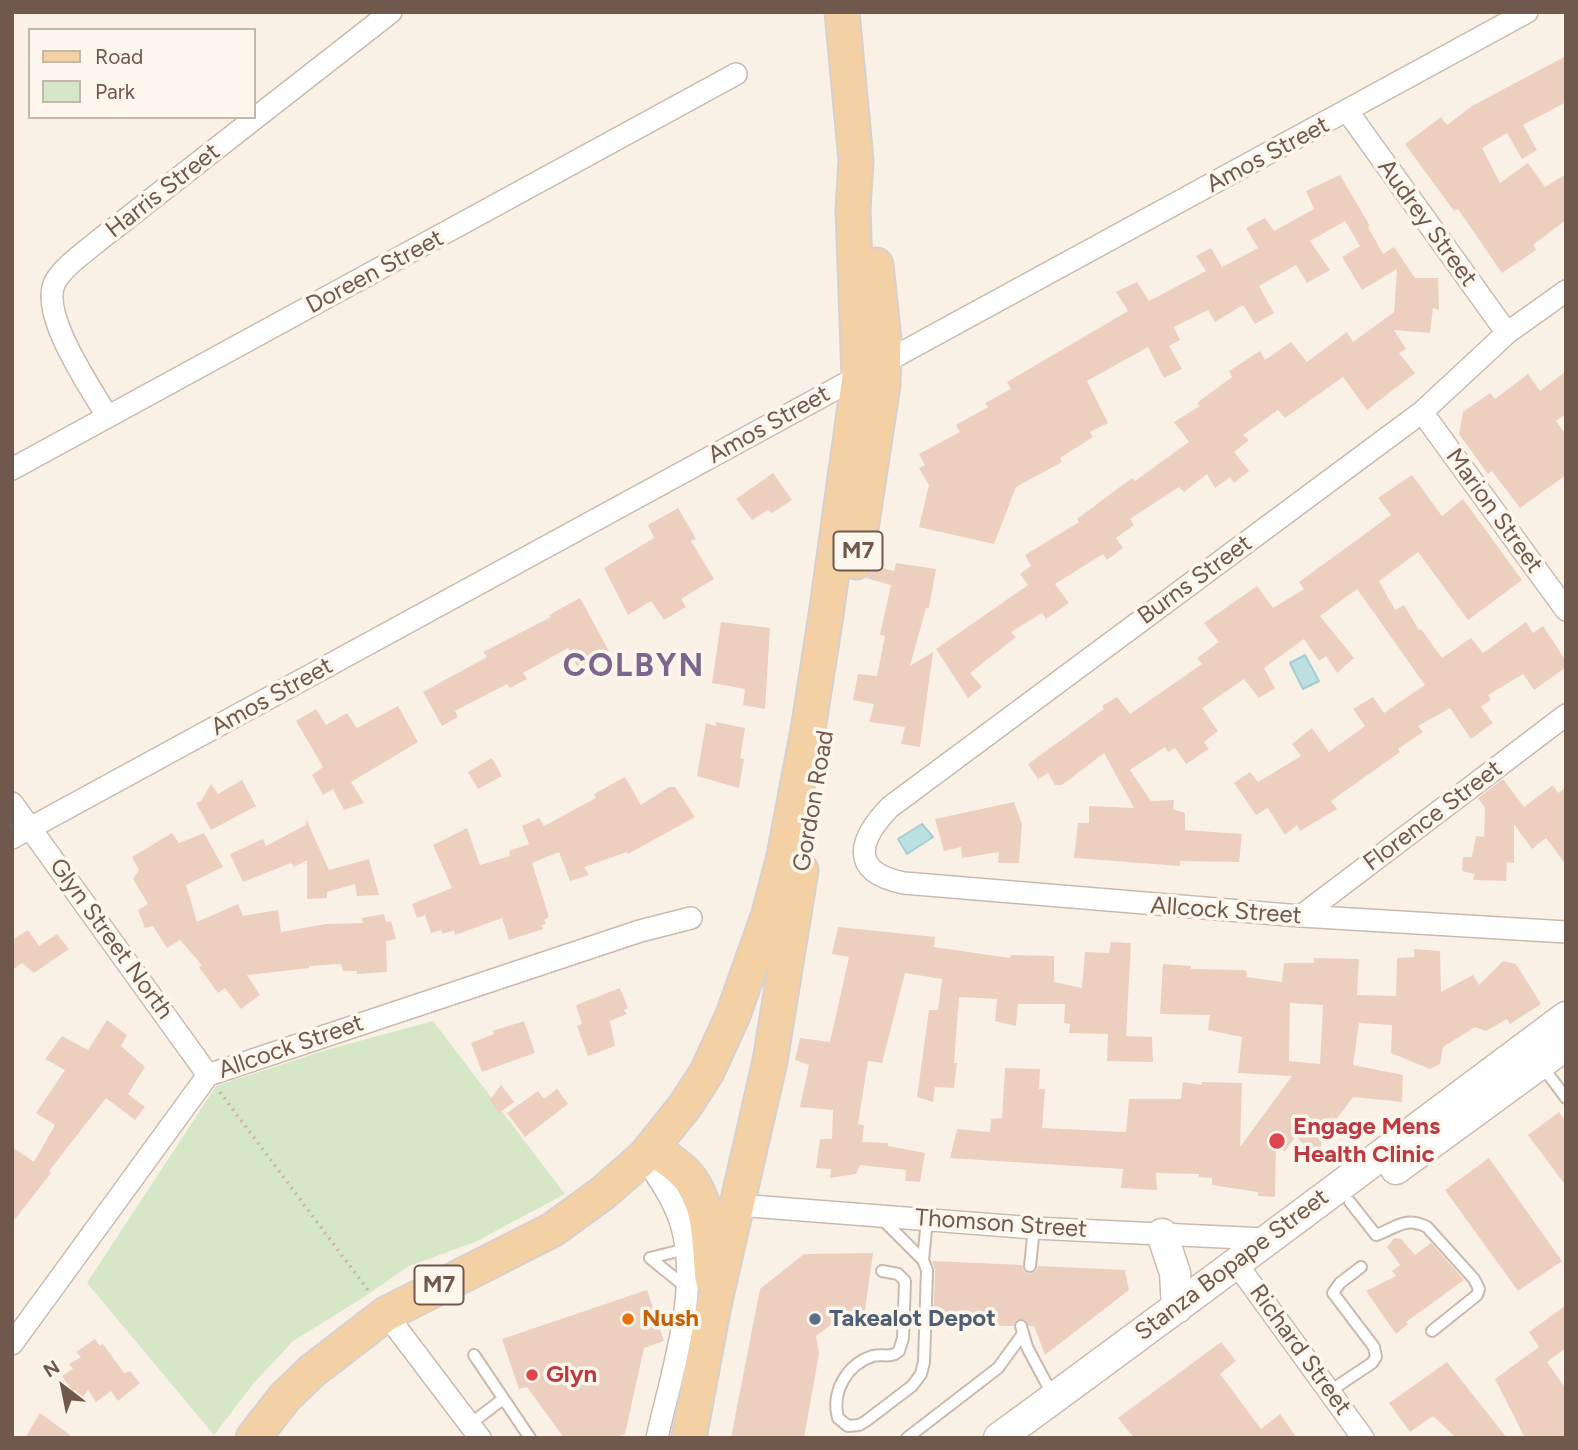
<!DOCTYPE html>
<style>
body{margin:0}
#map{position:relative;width:1578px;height:1450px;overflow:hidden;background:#faf1e6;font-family:Figtree,sans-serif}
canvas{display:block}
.frame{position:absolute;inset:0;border:14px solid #71584d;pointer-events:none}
.legend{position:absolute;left:28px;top:28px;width:228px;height:91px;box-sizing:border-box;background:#fdf6ec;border:2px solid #c5b7ac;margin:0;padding:9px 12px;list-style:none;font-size:21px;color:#71584d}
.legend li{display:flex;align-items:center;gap:14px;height:35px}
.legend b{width:35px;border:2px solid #c5b7ac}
.north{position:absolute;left:28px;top:1352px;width:70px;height:70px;-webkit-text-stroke:5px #fdf6ec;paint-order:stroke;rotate:328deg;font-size:19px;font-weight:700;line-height:28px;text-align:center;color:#71584d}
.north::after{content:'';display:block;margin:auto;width:24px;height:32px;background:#71584d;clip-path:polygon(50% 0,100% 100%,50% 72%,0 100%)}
</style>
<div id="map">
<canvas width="1578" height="1450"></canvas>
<div class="frame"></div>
<ul class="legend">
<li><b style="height:9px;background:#f4d1a4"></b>Road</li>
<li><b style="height:19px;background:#d5e7c6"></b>Park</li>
</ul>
<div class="north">N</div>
</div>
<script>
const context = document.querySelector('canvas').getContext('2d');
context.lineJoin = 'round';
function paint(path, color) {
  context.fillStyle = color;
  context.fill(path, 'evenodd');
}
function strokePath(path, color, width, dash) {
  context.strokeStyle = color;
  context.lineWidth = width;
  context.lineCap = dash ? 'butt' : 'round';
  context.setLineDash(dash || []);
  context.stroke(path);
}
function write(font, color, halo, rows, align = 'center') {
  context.font = font + ' Figtree,sans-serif';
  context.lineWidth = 7;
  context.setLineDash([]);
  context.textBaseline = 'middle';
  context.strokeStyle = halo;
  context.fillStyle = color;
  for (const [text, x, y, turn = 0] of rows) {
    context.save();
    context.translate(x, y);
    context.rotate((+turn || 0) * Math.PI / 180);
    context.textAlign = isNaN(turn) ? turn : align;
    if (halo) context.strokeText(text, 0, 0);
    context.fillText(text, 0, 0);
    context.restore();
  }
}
paint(new Path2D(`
 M433 1021 565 1194 475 1242 409 1266 361 1299 293 1341 253 1384 214 1435 87 1283 216 1086 326 1050Z`), '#d5e7c6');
const water = new Path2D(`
 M1305 655 1319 681 1303 689 1290 663Z
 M922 824 933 837 907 854 898 839Z`);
paint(water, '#bcdfe2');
strokePath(water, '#a3ced3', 2);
paint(new Path2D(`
 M1566 56V102L1523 125 1537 150 1522 159 1507 133 1482 148 1500 183 1528 163 1545 187 1566 174V220L1533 245 1536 250 1502 273 1458 209 1454 211 1405 144 1441 117 1447 125 1472 106Z
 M1340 175 1370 226 1368 227 1383 254 1394 247 1415 278H1438L1439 310 1433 308 1430 333 1394 330 1406 349 1399 353 1415 373 1367 410 1343 377 1285 418 1278 410 1243 435 1249 440 1234 452 1249 471 1234 483 1230 477 1215 488 1207 474 1184 492 1179 487 1130 519 1134 525 1116 538 1123 548 1107 560 1103 554 1055 584 1069 603 1046 619 1042 613 1011 632 1016 637 970 673 982 687 968 698 936 649 1028 585 1020 574 1031 566 1025 555 1079 522 1077 519 1132 478 1135 481 1189 442 1174 422 1200 406 1197 403 1232 377 1229 371 1260 351 1265 360 1291 342 1307 362 1347 332 1353 342 1394 312 1397 269 1362 290 1342 257 1360 246 1345 221 1310 241 1330 270 1307 283 1296 265 1259 286 1274 313 1255 324 1243 305 1215 322 1208 310 1174 327 1180 340 1169 346 1182 369 1164 378 1148 347 1087 381 1108 423 1090 432 1093 437 1060 458 1062 462 1016 487 994 544 919 527 929 485 919 468 925 465 919 454 960 432 956 425 988 407 985 403 1011 389 1007 382 1128 311 1116 292 1137 282 1149 301 1206 271 1196 256 1211 248 1222 267 1258 248 1246 228 1265 218 1274 231 1314 209 1306 191Z
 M1566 371V414L1556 421 1566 435V475L1520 508 1492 471 1488 474 1459 434 1463 412 1490 393 1495 399 1528 374 1540 391Z
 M773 473 792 500 772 513 768 510 752 520 736 499Z
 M1412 475 1442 516 1463 499 1522 580 1468 620 1418 552 1379 581 1395 610 1404 605 1419 630 1421 629 1442 658 1471 638 1483 653 1526 622 1533 633 1543 626 1566 661V667L1534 690 1523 674 1488 695 1491 700 1481 707 1493 723 1471 739 1450 708 1418 726 1423 732 1398 749 1400 752 1331 801 1337 809 1300 831 1297 825 1285 835 1268 808 1256 815 1234 783 1250 772 1258 782 1301 756 1292 744 1312 728 1329 752 1365 726 1353 709 1373 697 1384 713 1425 685 1357 589 1320 616 1354 658 1337 673 1326 656 1319 661 1304 639 1264 668 1275 688 1259 698 1244 679 1202 708 1218 731 1204 742 1209 749 1186 764 1175 748 1168 752 1165 747 1130 770 1151 801 1174 800 1173 809 1185 813V830L1242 834 1239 862 1180 861V866L1074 858 1078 823H1089V806L1134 808 1104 753 1062 785H1055L1048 773 1038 779 1028 764 1104 709 1102 706 1117 697 1130 714 1202 664 1197 658 1219 642 1204 623 1257 586 1273 608 1304 589 1299 582 1391 515 1378 498Z
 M678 508 696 539 691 541 714 579 681 599 686 607 664 620 651 601 628 615 604 568 654 538 648 525Z
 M896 563 936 569 929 608H926L910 666 933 652 920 747 901 744 905 727 869 722 874 704 853 700 858 674 877 676 885 636 880 635 891 585 866 578 871 573 875 566 894 571Z
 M580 598 609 651 578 668 568 648 523 673 527 679 510 688 507 684 455 711 458 717 442 726 423 692 487 657 483 652 551 617 549 615Z
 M721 622 770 628 765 709 743 705 745 689 712 683Z
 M398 706 418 742 351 782 364 803 344 810 333 789 323 795 312 775 323 767 296 721 316 709 326 725 347 713 357 728Z
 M716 722 745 728 740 758 744 759 739 788 697 776 706 723 716 726Z
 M492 758 502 776 478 789 468 772Z
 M625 777 641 805 669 787H675L695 817 628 854 627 852 584 867 589 875 570 881 559 852 532 863 549 917 544 920 546 924 541 925 543 929 509 940 502 918 455 935 454 930 443 934 441 930 431 933 425 915 417 918 412 904 452 888 433 845 467 828 480 865 510 856 509 851 529 844 522 826 539 818 544 826 596 798 594 794Z
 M1503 779 1524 807 1553 785 1558 793 1566 787V865L1546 838 1532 849 1514 824V863L1507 862 1506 881 1473 880 1475 874 1462 871 1463 857H1472L1476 836 1484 837 1485 808 1478 798Z
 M242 780 256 806 211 830 196 803 201 801 211 784 218 794Z
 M1014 802 1022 824 1019 863H998L999 852 962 858 961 847 944 851 935 819Z
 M306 819 329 870 369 859 379 895 357 896 355 884 327 892V898L307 899V860L294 867 291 863 243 882 230 854 263 839 266 846 306 825Z
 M172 833 179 843 204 833 223 867 186 885 197 922 238 904 243 916 278 910 281 932 326 924 363 923 362 918 384 914 386 922 391 921 396 939 386 941 387 972 357 974V971H343L341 964 309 966V968L247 975 260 995 241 1009 225 988 218 993 199 967 202 965 180 940 167 948 153 926 145 928 138 910 148 904 133 879 139 870 132 857Z
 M838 927 935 937 934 947 1010 958 1011 955 1054 956V982L1082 988 1085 952 1109 953 1111 942 1131 943 1126 1036 1152 1037 1153 1062 1107 1061 1108 1034 1069 1033 1070 1024 1064 1023 1065 1004H1018L1016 1026 995 1021 997 999 959 997 954 1063H957L954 1088 935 1087 933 1102 917 1097 929 1010H938L942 979 905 973 882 1063 868 1061 858 1124 864 1125 862 1142 888 1143V1146L925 1153 920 1182 905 1181 906 1170 860 1165 856 1174 830 1178 831 1169 816 1168 820 1139H832L833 1110 800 1107 809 1065 795 1060 800 1038 830 1042 849 957 832 954Z
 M28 930 39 946 57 934 69 949 34 973 22 963 12 970V940Z
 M1414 949 1440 951 1441 992 1473 975 1479 985 1503 961 1516 964 1541 1004 1510 1024 1507 1019 1486 1031 1475 1027 1443 1047 1440 1064 1430 1069 1391 1053 1392 1025 1359 1023 1353 1065 1403 1075 1402 1102 1353 1097 1322 1139 1320 1150 1309 1151 1296 1136 1285 1151 1276 1148 1275 1197 1258 1196V1192L1212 1185V1178L1199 1177V1174L1156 1173 1157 1190 1121 1188 1123 1169 950 1158 957 1129 990 1132 991 1119 1002 1118 1005 1068 1040 1069 1039 1089H1045L1042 1128 1126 1132 1129 1099H1181L1183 1082 1202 1085V1082L1242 1083 1240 1147 1292 1076 1238 1073 1242 1037 1208 1030 1210 1015 1160 1014 1163 964 1191 966V969L1246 970 1247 977 1282 982 1284 963H1314V958L1359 959 1357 995 1396 996 1397 958 1414 957ZM1290 1003 1323 1005 1320 1064 1289 1061Z
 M620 988 628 1008 624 1010 627 1014 610 1021 615 1046 588 1056 577 1026 582 1024 576 1005Z
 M107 1020 127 1035 121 1046 145 1067 128 1094 145 1107 135 1120 106 1098 49 1171 51 1173 12 1223V1147L34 1162 55 1125 36 1113 65 1070 45 1059 62 1036 88 1050Z
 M524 1021 535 1053 482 1072 471 1043 494 1034 492 1031Z
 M501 1085 514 1102 499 1113 490 1100Z
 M557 1089 568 1104 525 1137 507 1113 538 1091 544 1099Z
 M1559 1112 1566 1122V1186L1528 1135Z
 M1489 1158 1562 1261 1518 1291 1445 1190Z
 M1394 1238 1401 1239 1415 1255 1431 1243 1464 1280 1406 1322 1408 1324 1396 1334 1366 1291 1396 1276 1392 1271 1400 1265 1387 1247Z
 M873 1253 863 1324 833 1323 816 1336 819 1354 804 1438H731L760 1289 804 1254Z
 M932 1261 1022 1265 1025 1272 1030 1274 1036 1271 1038 1266 1125 1270 1129 1290 1045 1355 1034 1326H1029L1024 1319 1016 1320 1013 1326 933 1325 935 1270Z
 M647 1290 664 1341 644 1348 625 1434 612 1438H564L527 1387 519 1389 502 1339Z
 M1566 1305V1348L1547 1362 1566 1389V1438H1525L1495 1379 1539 1347 1529 1332Z
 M95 1339 100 1346 103 1344 124 1373 130 1371 140 1383 118 1401 111 1391 96 1402 88 1390 83 1397 75 1390 73 1392 62 1376 73 1369 69 1364 81 1357 76 1352Z
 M1221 1342 1236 1361 1220 1374 1261 1429 1280 1414 1297 1438H1134L1118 1418Z
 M1447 1362 1507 1438H1456L1433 1416 1410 1432 1389 1403Z
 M40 1413 74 1438H25Z`), '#edcfc0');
const lane = new Path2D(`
 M1542 1066 1566 1098
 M1350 1202 1376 1235C1397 1228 1404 1216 1427 1227L1474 1279 1479 1289 1477 1295 1432 1331
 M881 1218 923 1260 927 1270 924 1362 921 1374 912 1386 866 1421 859 1425 848 1426 838 1418C831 1392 847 1364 873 1356 881 1354 888 1357 895 1354L899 1351 903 1338 905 1281 898 1274 882 1271
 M650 1258 687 1288
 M650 1258 686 1249
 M923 1260 927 1220
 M1030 1266 1034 1228
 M1021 1326 1027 1347 1053 1396
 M474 1355 530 1438
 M1330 1391 1372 1363 1376 1357 1374 1347 1333 1293 1340 1283 1361 1267
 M470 1424 503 1399
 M907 1438 998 1368 1022 1335`);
const street = new Path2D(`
 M1348 112 1507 333
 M1566 291 1507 333 1422 412 890 807C858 840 849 872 904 883L1301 916 1566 932
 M1422 412 1566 610
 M107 416C91 388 39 314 55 282 64 266 84 253 98 241L391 12
 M12 469 736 74
 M12 803 208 1075
 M12 838 1527 12
 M1301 916 1566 715
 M644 1157C659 1179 675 1201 682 1227 700 1290 671 1375 657 1438
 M738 1205 1034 1228 1265 1239
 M1236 1263 1363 1438
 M386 1314 480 1438
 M12 1344 208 1075 640 931 691 918`);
const secondary = new Path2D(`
 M1396 1169 1566 1045
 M1162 1234 1175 1273 1177 1308
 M999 1438C1190 1299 1377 1158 1566 1017`);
const primary = new Path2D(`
 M856 562 883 385 884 339 876 265
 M652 1148C666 1158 685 1169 694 1185 710 1211 709 1248 712 1278
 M253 1438 285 1397 312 1371 386 1314 552 1230 603 1193 644 1157 685 1106 707 1072 733 1015 769 914 784 856 808 730 826 615 859 377 853 210 856 160 842 12
 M689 1438 714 1305 770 1061 801 870`);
strokePath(lane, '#cbb9ad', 14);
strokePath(street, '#cbb9ad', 24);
strokePath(secondary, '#d0bbae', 33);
strokePath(primary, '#d7d0cd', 37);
strokePath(new Path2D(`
 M220 1092 370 1293`), '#d2b3a3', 3.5, [2, 5]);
strokePath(lane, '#fff', 10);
strokePath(street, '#fff', 21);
strokePath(secondary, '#fff', 30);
strokePath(primary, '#f4d1a4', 33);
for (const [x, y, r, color] of [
 [1277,1141,9,"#e0444e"],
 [628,1319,7,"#e8710a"],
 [815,1319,7,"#5c6f8a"],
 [532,1375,7,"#e0444e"]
]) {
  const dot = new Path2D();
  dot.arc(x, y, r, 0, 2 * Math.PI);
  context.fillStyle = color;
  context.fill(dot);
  strokePath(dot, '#fdf6ec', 2.5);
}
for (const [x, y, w] of [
 [858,551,49],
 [439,1285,49]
]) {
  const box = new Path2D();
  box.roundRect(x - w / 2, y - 19.5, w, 39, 5);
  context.fillStyle = '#fdf6ec';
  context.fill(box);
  strokePath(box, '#71584d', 2);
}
write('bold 23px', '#71584d', null, [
 ["M7",858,551],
 ["M7",439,1285]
]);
write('24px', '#71584d', '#fdf6ec', [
 ["Amos Street",1268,155,-28],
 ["Harris Street",163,191,-38],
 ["Audrey Street",1427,223,54],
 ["Doreen Street",375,272,-28],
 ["Amos Street",769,425,-29],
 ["Marion Street",1494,511,54],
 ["Burns Street",1195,580,-36],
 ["Amos Street",272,697,-29],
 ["Gordon Road",814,801,-80],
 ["Florence Street",1433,816,-37],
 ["Allcock Street",1226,911,4],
 ["Glyn Street North",111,939,54],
 ["Allcock Street",291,1047,-19],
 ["Thomson Street",1001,1224,4],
 ["Stanza Bopape Street",1232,1265,-37],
 ["Richard Street",1300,1350,54]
]);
write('bold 24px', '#be3a42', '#fdf6ec', [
 ["Engage Mens",1293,1127],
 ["Health Clinic",1293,1155],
 ["Glyn",546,1375]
], 'left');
write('bold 24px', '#c56008', '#fdf6ec', [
 ["Nush",642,1319]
], 'left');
write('bold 24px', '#4e5e75', '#fdf6ec', [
 ["Takealot Depot",829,1319]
], 'left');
context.letterSpacing = '2px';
write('bold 32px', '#7d658d', '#fdf6ec', [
 ["COLBYN",634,667]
]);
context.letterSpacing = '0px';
</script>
